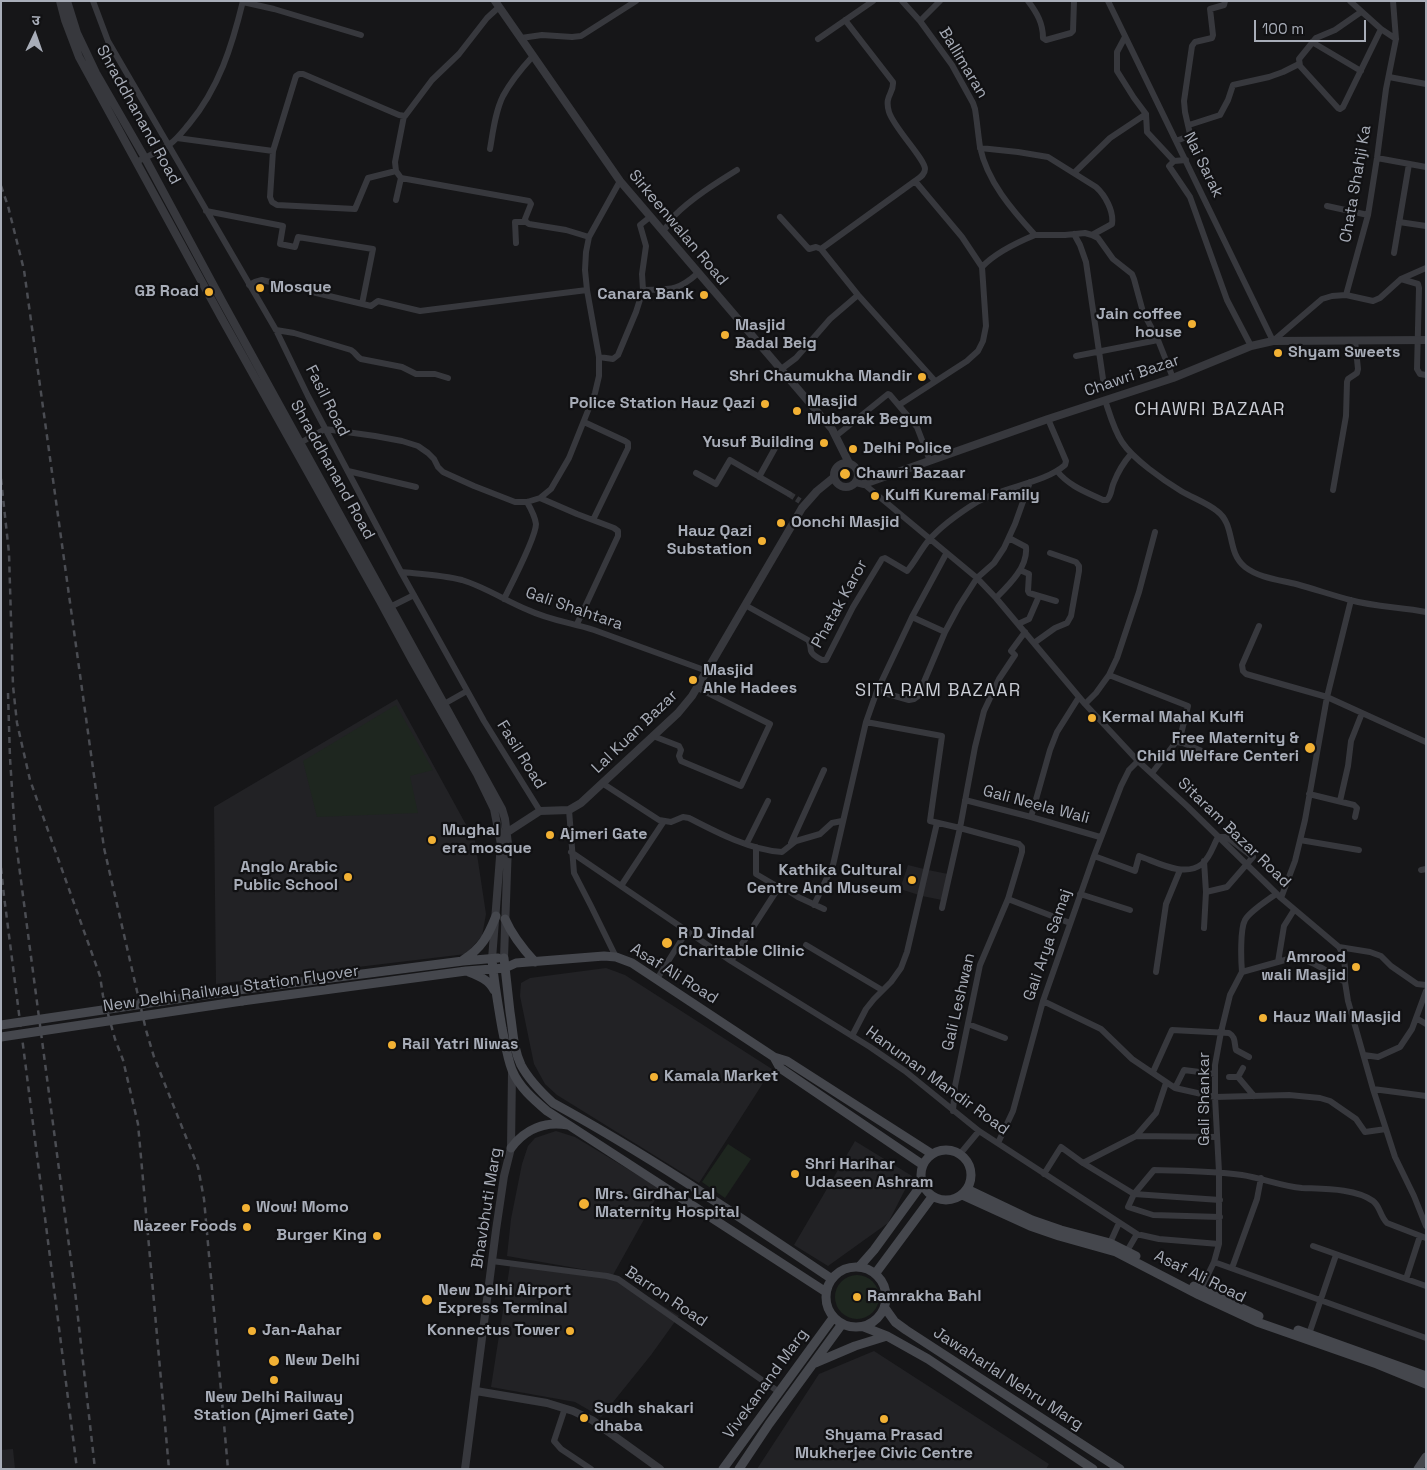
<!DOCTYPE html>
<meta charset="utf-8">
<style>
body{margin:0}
#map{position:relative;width:1427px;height:1470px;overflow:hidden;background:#161618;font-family:"Space Grotesk","Noto Sans Devanagari",sans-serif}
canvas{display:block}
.frame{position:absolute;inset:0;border:2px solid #a8adb8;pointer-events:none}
.north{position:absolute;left:10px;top:10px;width:50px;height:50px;-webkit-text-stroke:4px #111113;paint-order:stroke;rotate:3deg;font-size:14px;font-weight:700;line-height:20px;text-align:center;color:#a8adb8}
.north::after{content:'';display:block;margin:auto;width:18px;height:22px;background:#a8adb8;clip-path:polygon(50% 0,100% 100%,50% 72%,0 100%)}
.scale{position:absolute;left:1254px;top:20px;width:112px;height:22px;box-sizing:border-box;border:2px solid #a8adb8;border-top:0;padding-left:6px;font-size:15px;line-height:18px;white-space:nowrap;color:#a8adb8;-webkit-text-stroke:4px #111113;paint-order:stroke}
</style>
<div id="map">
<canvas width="1427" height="1470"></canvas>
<div class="frame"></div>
<div class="north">उ</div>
<div class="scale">100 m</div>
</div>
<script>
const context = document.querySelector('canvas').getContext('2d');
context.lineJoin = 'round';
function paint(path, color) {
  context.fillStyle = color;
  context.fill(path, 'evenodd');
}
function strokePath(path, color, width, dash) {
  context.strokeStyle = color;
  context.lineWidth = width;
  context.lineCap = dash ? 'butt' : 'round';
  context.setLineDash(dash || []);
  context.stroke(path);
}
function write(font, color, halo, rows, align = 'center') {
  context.font = font + ' "Space Grotesk",sans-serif';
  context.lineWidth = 4.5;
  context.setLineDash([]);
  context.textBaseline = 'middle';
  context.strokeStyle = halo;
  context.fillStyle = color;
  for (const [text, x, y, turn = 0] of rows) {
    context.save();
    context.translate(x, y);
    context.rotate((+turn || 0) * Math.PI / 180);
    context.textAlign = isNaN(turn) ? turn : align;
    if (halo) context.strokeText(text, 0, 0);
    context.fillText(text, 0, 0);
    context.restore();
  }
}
paint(new Path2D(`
 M397 699 475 841 486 914 482 936 466 954 216 984 214 807Z
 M908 865 924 869 919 895 900 889Z
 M928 870 948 874 942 900 922 896Z
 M606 968 625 975 772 1069 699 1183 557 1095 545 1084 534 1064 520 996 521 983 530 978Z
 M556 1131 575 1137 661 1189 613 1275 679 1316 651 1355 601 1417 575 1402 491 1387 510 1265 604 1273 507 1256 511 1219 522 1164 528 1146 535 1138Z
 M855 1141 912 1176 888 1223 828 1266 794 1245Z
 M874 1351 1049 1464 1046 1469H757L819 1374Z
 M13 1449 15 1469H1V1450Z`), '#222225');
paint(new Path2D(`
 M396 705 433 770 410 776 418 813 317 817 303 761Z
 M728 1144 751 1159 725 1198 702 1182Z
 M835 1297a22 22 0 1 1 44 0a22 22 0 1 1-44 0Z`), '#1e261f');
strokePath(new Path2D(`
 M789 494 800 501`), '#333438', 6, [6, 3]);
strokePath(new Path2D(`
 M93 1 108 41 276 330 308 396 401 572 484 721 540 811
 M902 1 920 21 952 65 973 103 975 109C977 121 978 134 980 147 987 181 1012 210 1035 235H1065L1085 233 1092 235 1098 238 1113 259 1132 274 1134 279 1143 312 1158 340 1173 378
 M1028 1C1037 13 1043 23 1043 38L1046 40 1071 33 1073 31 1074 1
 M1108 1 1273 341 1322 299 1332 296 1346 295 1373 301 1380 298 1401 279 1426 268
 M1350 1 1381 29 1396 39
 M243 2 274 9 361 35
 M1361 12 1335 30 1316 38 1299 59 1300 66 1338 108 1340 109 1343 107 1381 29
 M845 20 893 82C894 94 884 95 889 112 894 128 925 159 925 169 925 175 919 178 915 181L821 249 858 295 935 381
 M920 21 940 1
 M1125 37 1117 52V71L1134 98 1146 114 1147 132 1174 161 1186 160
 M521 38 542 35 572 37 581 36 636 1
 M818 39 873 1
 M1312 42 1361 71
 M1389 77 1426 84
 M404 116 395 162 396 171 401 178 529 201 531 204 525 219 526 222 529 224 566 230 589 237
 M1189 125 1220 115 1228 100 1233 85 1269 77 1283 72 1299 64
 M177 138 273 151
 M1176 141 1189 136 1190 134 1185 112 1184 101 1192 46 1195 42 1212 38 1213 35 1210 9 1224 5 1225 1
 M980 148 1018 152 1048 157 1096 187C1105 195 1114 211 1112 224L1092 235
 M490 149C493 132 495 112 503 96 511 81 522 68 533 56
 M1377 158 1426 167
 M1174 161 1169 166 1190 197 1227 300 1251 346
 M136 162C147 157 160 151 170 144 178 138 183 131 189 124 219 88 232 46 243 1
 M396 171 368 178 355 209 277 205 272 202 270 197 273 151 296 76 299 74H303L399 115 405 116 432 80 459 54 487 18 499 7
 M1074 173 1110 138 1146 114
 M396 200 401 178
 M1327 206 1368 215
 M206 211 283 226 280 244 295 247 298 237 373 249 362 304
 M780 217 809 249 816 247 821 249
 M1399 222 1426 226
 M662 231C670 225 669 222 674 216 692 198 716 183 737 170
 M1074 234 1080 245 1086 262 1103 379
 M516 243 515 222H526
 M1394 253 1409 164
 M982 267C994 254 1018 242 1035 235
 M1401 279 1418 284 1419 288 1417 369 1420 374 1426 375
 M249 285 255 282 262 280 371 306 378 301 420 311 587 290
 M643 290C669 289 677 292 698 273
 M1346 295 1368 215 1377 158 1386 89 1396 39 1393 1
 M276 330 294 333 351 350C356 353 357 357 361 359L402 367 416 374H435L448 378
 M1076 356 1158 340
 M599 357 613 359 618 355 636 312 643 290 642 274 646 246 640 225 650 217
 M780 370 796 358 830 319 858 295
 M1105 400C1110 415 1114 430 1122 442 1133 459 1163 480 1181 491 1193 498 1207 503 1217 511 1236 525 1226 552 1245 567 1259 578 1280 580 1296 584 1314 589 1332 595 1350 600 1375 607 1401 607 1426 612
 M899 405 967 361 978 351 983 341 986 326 982 267 962 237 915 181
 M584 422 625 441 628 443V448L593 520
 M836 436 888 394 890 395 917 427 930 461
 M300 443 325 429 375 436 402 441 418 446 428 453 434 459 438 467 443 472 474 486 515 502H527L540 498 551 489 569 458 595 393 599 376V357L587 290 585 270 586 252 589 237 620 181
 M348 471 416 487
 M1057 471C1069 486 1086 492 1103 500H1107C1112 495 1111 488 1114 482 1118 472 1124 462 1131 454
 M696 473 716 484 730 460 789 494
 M759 477 779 441
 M864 484 977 578 996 598 1085 704 1138 761 1188 807 1281 898 1339 947 1343 955 1345 967V982L1348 1001 1373 1089 1395 1157 1414 1196 1426 1226
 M1333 490 1346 416 1347 382 1348 379 1357 373 1358 369 1355 340
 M540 498 577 514 614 528 618 531V536L577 624
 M1020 570 1029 574 1028 591 1029 593 1056 601
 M401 572C421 574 443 575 462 580 485 587 506 601 528 610 549 620 572 623 594 630L707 671
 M996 598C1009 585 1028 567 1026 547L1009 538
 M504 599C511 585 536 537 536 524 535 516 531 509 527 502
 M745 605 808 640C811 644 810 646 811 651 812 655 818 658 822 660H826L853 607 882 559 885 558 907 571C915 562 921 549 929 540 942 525 961 512 977 502 1004 486 1043 484 1065 465L1066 461 1048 419
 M390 607 414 595
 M912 617 945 632
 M1018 624 1029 619 1039 596
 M1259 626 1242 665 1243 671 1246 674 1327 697 1426 742
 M1034 643 1055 628 1067 623 1071 616 1079 571V566L1076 562 1050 553
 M1109 675 1188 706 1179 742
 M877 691 909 700 914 699 918 696 945 632 959 606 977 578 994 563 1004 548 1015 524 1030 482
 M444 704 467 691
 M1085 704 1096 693 1109 675 1117 658 1139 592 1155 532
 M866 722 942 736 930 821 960 828 975 747 984 711 999 679 1015 655 1011 651 1025 632
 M653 736 679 746 681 750 679 756 681 761 741 786 770 724 698 688
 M1152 773 1176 742 1183 743 1218 758
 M602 783 659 820 671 822 683 817 689 818C716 832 750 850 782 852L796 841 820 834 832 823 842 821
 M1309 794 1354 805 1357 808 1355 817
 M965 800 1031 817 1100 837
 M1340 801 1348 766 1351 741 1362 713
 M569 810 574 873 591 906 616 957
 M1031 817 1050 750 1057 732 1079 697
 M1300 840 1359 850
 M747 843 768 801
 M791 843 824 770
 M756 847V874L780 888
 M571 852 731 961 870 1047 905 1071 979 1131 1137 1234 1127 1251
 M1094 856 1135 871 1139 856C1157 862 1184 878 1202 864 1210 858 1213 846 1218 837H1227L1253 857 1227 887 1206 892
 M1421 870 1426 869
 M621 886 664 821
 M1080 894 1130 910
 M1281 898 1295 861 1305 820 1327 697 1351 600
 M1008 899 1070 923
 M814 905 833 865 866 722 877 691 912 617 946 554
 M942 908 960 828 1019 844 1022 847V852L1008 899 980 965 955 1086 953 1111
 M1204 928 1206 892 1204 861
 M806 945 882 990
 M1339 947 1370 952 1381 956 1391 966 1417 984 1426 985
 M731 961 777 890 780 888H784L798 897 824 909
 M1278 962 1284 926 1294 910
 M1156 972 1166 904 1180 870
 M1242 972C1241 960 1240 929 1245 920 1250 911 1268 900 1276 894
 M657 979 687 931
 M1043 1001 1101 1029 1132 1059 1175 1088 1215 1097 1289 1095 1320 1098 1330 1101 1356 1119 1365 1132 1386 1129
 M1416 1018 1426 1024
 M968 1024 1005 1038
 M852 1036 866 1009 874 999 891 982 901 968 907 952 937 823
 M1364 1055 1378 1057 1400 1047 1412 1029 1426 991
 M1243 1068 1238 1077 1254 1096
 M1153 1072 1172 1030 1229 1033C1236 1037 1234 1043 1236 1050L1249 1057
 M1229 1077H1238
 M1175 1088 1184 1070 1215 1074
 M1373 1089 1426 1096
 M1136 1136 1217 1137
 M998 1143 1013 1111 1043 1001 1094 856 1121 786 1129 770 1138 761
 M960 1154 979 1131
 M1083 1163 1134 1194 1220 1200
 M1044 1174 1061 1147 1083 1163 1136 1136 1156 1113 1166 1083
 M1220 1217 1153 1215 1128 1207 1134 1194 1154 1170C1183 1171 1213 1171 1242 1175 1262 1178 1281 1186 1302 1188 1322 1189 1355 1188 1373 1201 1380 1206 1380 1216 1387 1223L1426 1238
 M1141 1235 1159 1239 1219 1244
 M1110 1243 1119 1223
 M1313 1246 1426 1286
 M492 1261 607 1276 618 1279 779 1392
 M1214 1262 1426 1338
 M1232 1268 1257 1199 1261 1178
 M1406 1279 1420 1236
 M1201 1289 1214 1262 1219 1244V1172L1215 1097V1065L1221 1032 1230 995 1242 972 1292 958C1311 958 1329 973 1345 982
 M1309 1334 1336 1255
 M565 1408 554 1441 561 1449 591 1469`), '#37383d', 6);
strokePath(new Path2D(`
 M60 1 65 20 79 57 221 317 380 601 412 660 477 774 494 809 501 844 492 959
 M67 1 77 33 96 73 145 158 222 301 502 809 505 819 508 844 504 958
 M495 1 620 181 832 429 849 463
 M834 475a12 12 0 1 1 24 0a12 12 0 1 1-24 0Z
 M856 482 864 484 1048 419 1173 378 1251 346 1273 341 1426 340
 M503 835 540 811 569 810 581 803 678 713 692 696 802 508 817 491 833 478
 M476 1391 547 1403 573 1411 592 1420 660 1469
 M465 1469 496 1230 504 1176 511 1148 512 1072`), '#37383d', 8);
strokePath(new Path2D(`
 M505 919C512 935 523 949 535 962
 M504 958C506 976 508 994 510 1012 513 1030 513 1048 521 1065 529 1080 541 1092 553 1103 650 1156 741 1218 832 1279
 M492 959C494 982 498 1005 502 1028 505 1042 507 1057 512 1070 519 1087 533 1099 547 1111L826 1292
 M463 960C482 948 488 936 496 916
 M469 972C479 976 489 980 494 990
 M238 990 463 961 498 958
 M242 1001 466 971 505 968 516 963 604 956 616 957 632 963 774 1057 787 1061 932 1154
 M774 1057 780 1068 923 1165
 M511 1148C525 1129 545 1121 568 1125
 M921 1175a25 25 0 1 1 50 0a25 25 0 1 1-50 0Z
 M967 1189 1032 1220 1061 1230 1110 1243 1136 1256
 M962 1195 1030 1226 1059 1236 1116 1252 1199 1295 1257 1322 1377 1364 1426 1384
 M826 1297a30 30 0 1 1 60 0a30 30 0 1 1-60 0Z
 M859 1267 874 1250 922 1184
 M875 1274 932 1197
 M1194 1286 1259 1316
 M885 1308 895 1322 906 1330 1120 1469
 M864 1327 887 1336 928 1359 1093 1469
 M1298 1330 1426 1376
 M815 1363 855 1346 887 1336
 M723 1469 833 1318
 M739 1469 769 1424 842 1324
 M1418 1469 1426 1457`), '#45474d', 9);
strokePath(new Path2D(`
 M1 186 8 206 24 270 104 848 146 1030 154 1057 198 1167 204 1199 228 1469
 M1 479 9 553 13 686 17 723 30 780 100 976 103 996 115 1039 123 1060 138 1124 169 1469
 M8 693 10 758 15 835 75 1291 95 1469
 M1 868 4 896 77 1469`), '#4a4c52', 2.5, [6, 5]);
strokePath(new Path2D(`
 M1 1025 238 990
 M1 1037 242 1001`), '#45474d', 9);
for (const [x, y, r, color] of [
 [260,288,5,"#f2b134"],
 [209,292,5,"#f2b134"],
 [704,295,5,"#f2b134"],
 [1192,324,5,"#f2b134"],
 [725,335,5,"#f2b134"],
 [1278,353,5,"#f2b134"],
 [922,377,5,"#f2b134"],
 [765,404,5,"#f2b134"],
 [797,411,5,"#f2b134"],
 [824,443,5,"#f2b134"],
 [853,449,5,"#f2b134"],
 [845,474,6,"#f2b134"],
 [875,496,5,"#f2b134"],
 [781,523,5,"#f2b134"],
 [762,541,5,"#f2b134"],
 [693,680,5,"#f2b134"],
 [1092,718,5,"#f2b134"],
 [1310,748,6,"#f2b134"],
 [550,835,5,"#f2b134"],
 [432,840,5,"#f2b134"],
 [348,877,5,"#f2b134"],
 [912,880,5,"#f2b134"],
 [667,943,6,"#f2b134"],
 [1356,967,5,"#f2b134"],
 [1263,1018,5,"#f2b134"],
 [392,1045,5,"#f2b134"],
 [654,1077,5,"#f2b134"],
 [795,1174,5,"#f2b134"],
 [584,1204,6,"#f2b134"],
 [246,1208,5,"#f2b134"],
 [247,1227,5,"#f2b134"],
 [377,1236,5,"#f2b134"],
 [857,1297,5,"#f2b134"],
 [427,1300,6,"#f2b134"],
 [252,1331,5,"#f2b134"],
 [570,1331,5,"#f2b134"],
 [274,1361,6,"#f2b134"],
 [274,1380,5,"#f2b134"],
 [584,1418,5,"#f2b134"],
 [884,1419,5,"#f2b134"]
]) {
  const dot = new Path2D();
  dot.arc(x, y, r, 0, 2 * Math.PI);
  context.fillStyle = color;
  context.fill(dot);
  strokePath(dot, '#111113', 2);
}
write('16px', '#a8adb8', '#111113', [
 ["Ballimaran",963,63,59],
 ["Shraddhanand Road",138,115,61],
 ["Nai Sarak",1203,165,64],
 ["Chata Shahji Ka",1356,184,-80],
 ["Sirkeenwalan Road",678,228,50],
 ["Chawri Bazar",1132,376,-19],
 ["Fasil Road",327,401,63],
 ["Shraddhanand Road",332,470,61],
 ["Phatak Karor",840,604,-61],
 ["Gali Shahtara",574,609,19],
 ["Lal Kuan Bazar",635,732,-44],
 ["Fasil Road",521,755,58],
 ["Gali Neela Wali",1036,805,15],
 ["Sitaram Bazar Road",1234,833,44],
 ["Gali Arya Samaj",1048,945,-71],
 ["Asaf Ali Road",674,974,32],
 ["New Delhi Railway Station Flyover",231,989,-8],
 ["Gali Leshwan",959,1002,-77],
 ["Hanuman Mandir Road",937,1081,36],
 ["Gali Shankar",1205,1099,-90],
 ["Bhavbhuti Marg",487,1208,-81],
 ["Asaf Ali Road",1200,1277,26],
 ["Barron Road",666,1297,34],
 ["Jawaharlal Nehru Marg",1008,1379,33],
 ["Vivekanand Marg",766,1384,-54]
]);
write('bold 16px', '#a8adb8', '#111113', [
 ["Mosque",270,288],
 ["GB Road",199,292,"right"],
 ["Canara Bank",694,295,"right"],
 ["Jain coffee",1182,315,"right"],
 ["house",1182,333,"right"],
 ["Masjid",735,326],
 ["Badal Beig",735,344],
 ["Shyam Sweets",1288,353],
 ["Shri Chaumukha Mandir",912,377,"right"],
 ["Masjid",807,402],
 ["Mubarak Begum",807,420],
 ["Police Station Hauz Qazi",755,404,"right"],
 ["Yusuf Building",814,443,"right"],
 ["Delhi Police",863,449],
 ["Chawri Bazaar",856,474],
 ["Kulfi Kuremal Family",885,496],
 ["Oonchi Masjid",791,523],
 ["Hauz Qazi",752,532,"right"],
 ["Substation",752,550,"right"],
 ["Masjid",703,671],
 ["Ahle Hadees",703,689],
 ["Kermal Mahal Kulfi",1102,718],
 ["Free Maternity &",1299,739,"right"],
 ["Child Welfare Centeri",1299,757,"right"],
 ["Mughal",442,831],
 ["era mosque",442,849],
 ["Ajmeri Gate",560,835],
 ["Anglo Arabic",338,868,"right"],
 ["Public School",338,886,"right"],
 ["Kathika Cultural",902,871,"right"],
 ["Centre And Museum",902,889,"right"],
 ["R D Jindal",678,934],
 ["Charitable Clinic",678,952],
 ["Amrood",1346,958,"right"],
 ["wali Masjid",1346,976,"right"],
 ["Hauz Wali Masjid",1273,1018],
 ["Rail Yatri Niwas",402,1045],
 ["Kamala Market",664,1077],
 ["Shri Harihar",805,1165],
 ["Udaseen Ashram",805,1183],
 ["Mrs. Girdhar Lal",595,1195],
 ["Maternity Hospital",595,1213],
 ["Wow! Momo",256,1208],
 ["Nazeer Foods",237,1227,"right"],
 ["Burger King",367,1236,"right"],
 ["New Delhi Airport",438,1291],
 ["Express Terminal",438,1309],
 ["Ramrakha Bahl",867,1297],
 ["Jan-Aahar",262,1331],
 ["Konnectus Tower",560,1331,"right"],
 ["New Delhi",285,1361],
 ["New Delhi Railway",274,1398,"center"],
 ["Station (Ajmeri Gate)",274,1416,"center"],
 ["Sudh shakari",594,1409],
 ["dhaba",594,1427],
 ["Shyama Prasad",884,1436,"center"],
 ["Mukherjee Civic Centre",884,1454,"center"]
], 'left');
context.letterSpacing = '1px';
write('18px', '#c9ccd4', '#111113', [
 ["CHAWRI BAZAAR",1210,410],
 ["SITA RAM BAZAAR",938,691]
]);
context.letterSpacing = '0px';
</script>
